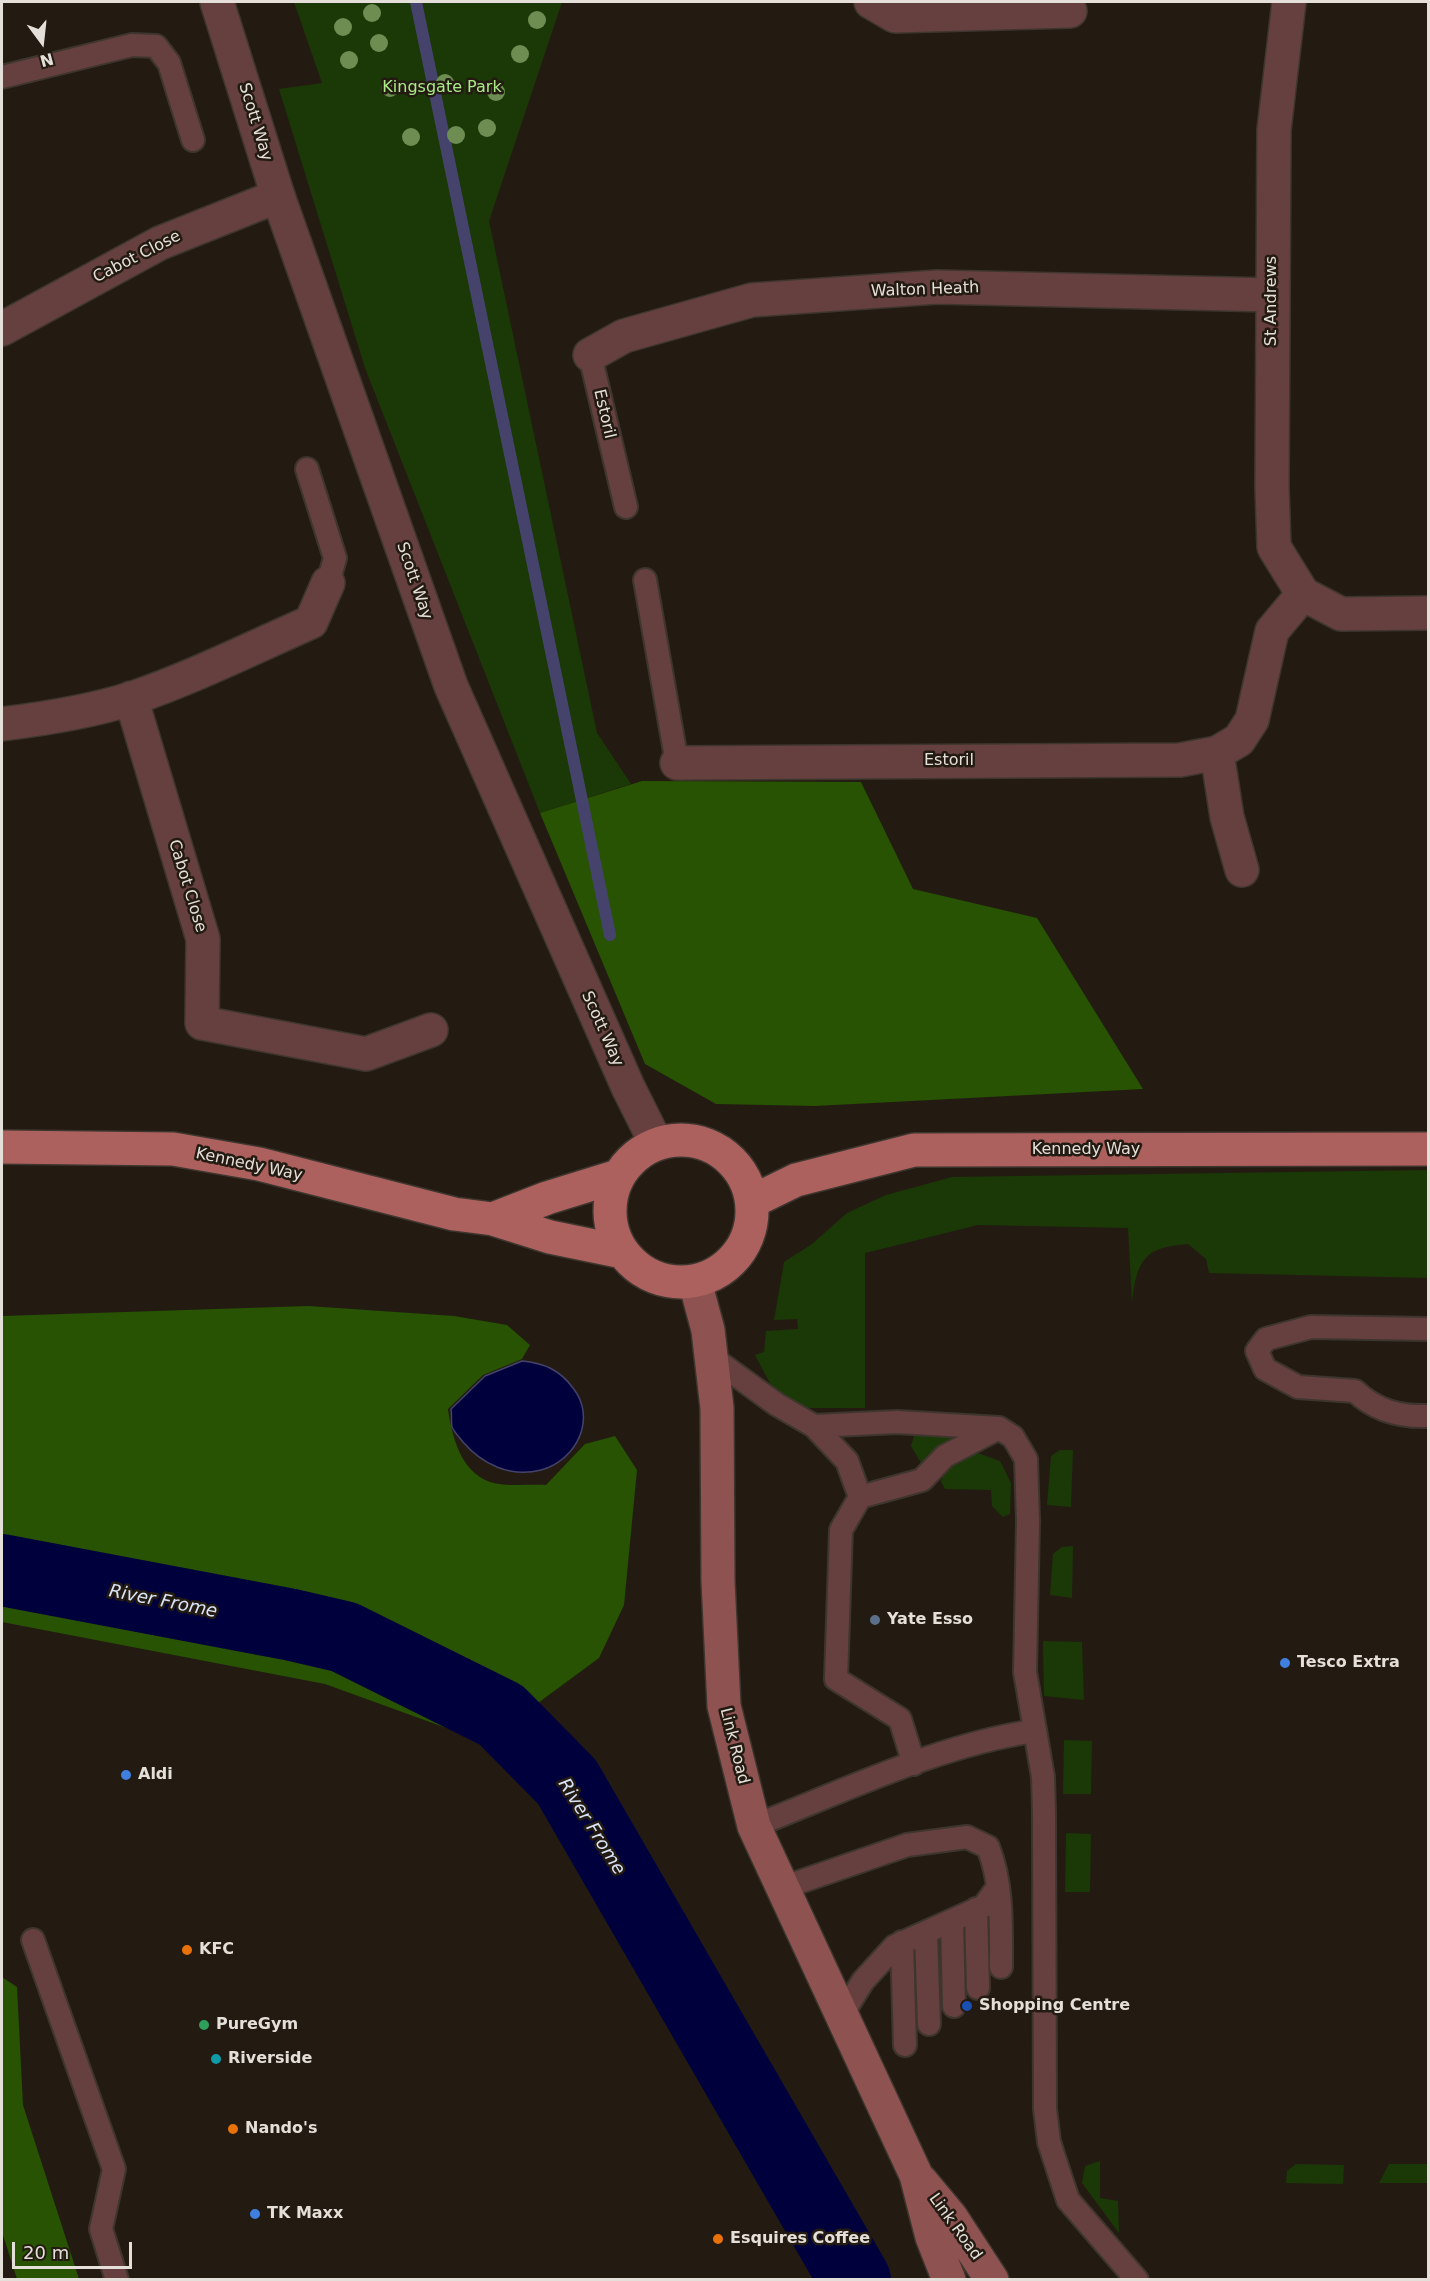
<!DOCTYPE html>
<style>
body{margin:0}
#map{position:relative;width:1430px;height:2281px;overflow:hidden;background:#231b12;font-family:"DejaVu Sans",sans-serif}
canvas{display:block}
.frame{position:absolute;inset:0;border:3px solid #e5dfd9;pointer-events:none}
.north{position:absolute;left:12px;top:12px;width:60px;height:60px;-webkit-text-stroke:4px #231b12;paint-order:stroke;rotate:165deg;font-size:16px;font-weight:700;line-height:24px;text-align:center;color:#e5dfd9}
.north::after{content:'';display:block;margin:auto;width:21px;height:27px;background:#e5dfd9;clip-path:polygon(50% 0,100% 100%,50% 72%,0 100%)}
.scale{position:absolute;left:12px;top:2242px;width:120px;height:27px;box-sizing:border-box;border:3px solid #e5dfd9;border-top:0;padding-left:8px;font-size:18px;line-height:21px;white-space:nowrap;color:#e5dfd9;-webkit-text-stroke:4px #231b12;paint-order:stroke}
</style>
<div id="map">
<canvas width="1430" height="2281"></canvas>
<div class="frame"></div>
<div class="north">N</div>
<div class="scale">20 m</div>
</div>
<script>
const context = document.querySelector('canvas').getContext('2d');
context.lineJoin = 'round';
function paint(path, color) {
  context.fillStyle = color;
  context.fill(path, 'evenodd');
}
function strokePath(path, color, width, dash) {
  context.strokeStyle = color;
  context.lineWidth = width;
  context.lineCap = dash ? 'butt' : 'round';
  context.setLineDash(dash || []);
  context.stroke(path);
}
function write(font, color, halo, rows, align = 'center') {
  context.font = font + ' "DejaVu Sans",sans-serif';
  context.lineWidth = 5;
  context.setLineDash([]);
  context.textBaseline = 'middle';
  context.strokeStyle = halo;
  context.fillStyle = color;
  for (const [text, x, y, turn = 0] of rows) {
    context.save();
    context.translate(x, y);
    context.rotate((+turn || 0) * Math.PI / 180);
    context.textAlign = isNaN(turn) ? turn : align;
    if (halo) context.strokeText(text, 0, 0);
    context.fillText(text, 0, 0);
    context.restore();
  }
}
paint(new Path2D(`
 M294 2H562L489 221 597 733 631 784 540 813 365 368 279 89 322 83Z
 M1428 1170V1278L1209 1273 1206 1259 1188 1244C1144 1247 1137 1260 1132 1302L1128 1228 978 1225 865 1253V1408H806L775 1393 755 1355 764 1352 766 1331 798 1329 797 1319 774 1320 784 1262 812 1244 847 1213 886 1195 952 1177Z
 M915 1433H962L944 1444 924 1468 911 1446Z
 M1060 1450H1073L1071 1507 1047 1505 1051 1456Z
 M975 1452 1000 1461 1011 1483 1010 1514 1003 1517 992 1506 991 1490 945 1489 941 1482C946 1465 959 1458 975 1452Z
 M1073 1546 1072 1598 1050 1595 1053 1554 1062 1547Z
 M1043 1641 1082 1642 1084 1700 1044 1696Z
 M1064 1740 1092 1741 1091 1794H1063Z
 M1066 1833 1091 1834 1090 1892H1065Z
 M1100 2161V2198L1118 2201 1119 2233 1082 2183 1085 2166Z
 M1296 2164 1344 2165 1343 2184 1286 2183 1287 2171Z
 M1389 2164H1428V2183H1379Z`), '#1b3807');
paint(new Path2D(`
 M642 781 861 782 913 889 1037 918 1143 1089 815 1106 716 1104 645 1064 540 813Z
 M308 1306 454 1316 507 1325 530 1345 522 1359 483 1375 448 1409C452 1436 460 1471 490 1482 505 1487 529 1484 546 1485L585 1444 615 1436 637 1470 624 1605 599 1658 485 1742 325 1684 2 1622V1316Z
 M2 1977 17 1987 23 2105 79 2279H17L2 2232Z`), '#275302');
const water = new Path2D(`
 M522 1361C544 1363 560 1370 573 1388 597 1418 577 1460 541 1470 510 1478 482 1464 463 1442 460 1438 454 1432 452 1427 451 1422 452 1414 451 1409L485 1376Z`);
paint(water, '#00003d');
strokePath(water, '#45436c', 1.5);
strokePath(new Path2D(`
 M416 2 610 935`), '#45436c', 12);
strokePath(new Path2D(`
 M2 1570 288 1624 344 1637 501 1715 567 1782 855 2280`), '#00003d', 72);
const service = new Path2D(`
 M2 77 132 45 156 46 169 63 193 140
 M590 355 626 507
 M307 469 335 558 328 583
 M645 580 677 763
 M1428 1329 1311 1327 1266 1339 1257 1351 1265 1369 1298 1387 1355 1391C1376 1411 1400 1417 1428 1416
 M710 1356 776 1404 814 1426 897 1422 999 1428 1013 1437 1026 1459 1028 1521 1025 1672 1043 1777 1044 1812 1045 2109 1049 2142 1068 2200 1137 2280
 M814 1426 847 1461 860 1497
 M914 1764 900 1719 836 1679 841 1530 860 1497 922 1480 945 1456 997 1429
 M754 1826C844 1791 939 1745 1034 1731
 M782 1888 907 1845 967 1837 988 1847C1003 1885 1001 1927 1001 1967
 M976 1909 978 1988
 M952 1921 954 2006
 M926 1933 929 2024
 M33 1940 114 2169 101 2229 117 2280
 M902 1942 905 2045
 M843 2013 863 1981 895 1946 984 1906 998 1887`);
const minor = new Path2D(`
 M871 2 895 16 1070 11
 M1289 2 1274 130 1272 487 1274 547 1303 594
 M2 329 160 243 278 196
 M590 355 624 336 752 300 937 287 1271 295
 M1303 594 1341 614 1428 613
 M131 698 203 939 202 1023 366 1054 431 1030
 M2 724C43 719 93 711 133 698 194 677 252 648 311 622L328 583
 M1217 753 1227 817 1242 870
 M677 763 1180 760 1217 753 1239 740 1252 720 1272 631 1303 594`);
const tertiary = new Path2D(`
 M217 2 278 196 451 686 628 1087 656 1143`);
const secondary = new Path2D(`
 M695 1282 708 1330 717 1408 718 1581 724 1706 754 1826 916 2175 932 2237 949 2280
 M921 2181 951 2217 992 2280`);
const primary = new Path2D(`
 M610 1211a71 71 0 1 1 142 0a71 71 0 1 1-142 0Z
 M2 1147 173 1149 259 1164 454 1214 493 1219 550 1237 623 1252
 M753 1201 796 1180 914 1150 1428 1149
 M493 1219 547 1198 618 1176`);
strokePath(service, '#3e362e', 26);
strokePath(minor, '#3e362e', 36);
strokePath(tertiary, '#3e362e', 36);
strokePath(secondary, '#3e362e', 36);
strokePath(primary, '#3e362e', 36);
strokePath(service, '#65403e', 22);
strokePath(minor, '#65403e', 33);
strokePath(tertiary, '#65403e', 33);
strokePath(secondary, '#8e5351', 33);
strokePath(primary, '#ad615e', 33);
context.fillStyle = '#6d8d53';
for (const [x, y] of [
 [372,13],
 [537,20],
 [343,27],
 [379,43],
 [520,54],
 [349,60],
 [445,83],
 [390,88],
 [496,92],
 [487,128],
 [456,135],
 [411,137]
]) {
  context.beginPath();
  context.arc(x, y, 9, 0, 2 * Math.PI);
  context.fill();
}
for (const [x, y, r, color] of [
 [875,1620,6,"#5c6f8a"],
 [1285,1663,6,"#3f7fe0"],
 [126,1775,6,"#3f7fe0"],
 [187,1950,6,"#e8710a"],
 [967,2006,6,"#1a4fb4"],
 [204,2025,6,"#2e9e5b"],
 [216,2059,6,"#0f9aa8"],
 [233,2129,6,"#e8710a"],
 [255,2214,6,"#3f7fe0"],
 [718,2239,6,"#e8710a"]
]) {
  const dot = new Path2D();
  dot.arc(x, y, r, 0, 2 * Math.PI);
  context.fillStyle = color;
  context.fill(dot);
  strokePath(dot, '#231b12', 2);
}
write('16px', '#aaeb88', '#231b12', [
 ["Kingsgate Park",442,88]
]);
write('16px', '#e5dfd9', '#231b12', [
 ["Scott Way",255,122,73],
 ["Cabot Close",137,257,-27],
 ["Walton Heath",925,290,-2],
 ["St Andrews",1272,301,-90],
 ["Estoril",604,414,77],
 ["Scott Way",414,581,71],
 ["Estoril",949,761],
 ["Cabot Close",187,886,73],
 ["Scott Way",602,1029,66],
 ["Kennedy Way",1086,1150],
 ["Kennedy Way",249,1165,12],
 ["Link Road",734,1746,76],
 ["Link Road",955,2227,54]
]);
write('bold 16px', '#e5dfd9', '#231b12', [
 ["Yate Esso",887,1620],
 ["Tesco Extra",1297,1663],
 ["Aldi",138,1775],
 ["KFC",199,1950],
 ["Shopping Centre",979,2006],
 ["PureGym",216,2025],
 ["Riverside",228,2059],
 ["Nando's",245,2129],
 ["TK Maxx",267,2214],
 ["Esquires Coffee",730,2239]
], 'left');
write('italic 18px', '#d8e3f7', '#231b12', [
 ["River Frome",163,1602,11],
 ["River Frome",591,1827,58]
]);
</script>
